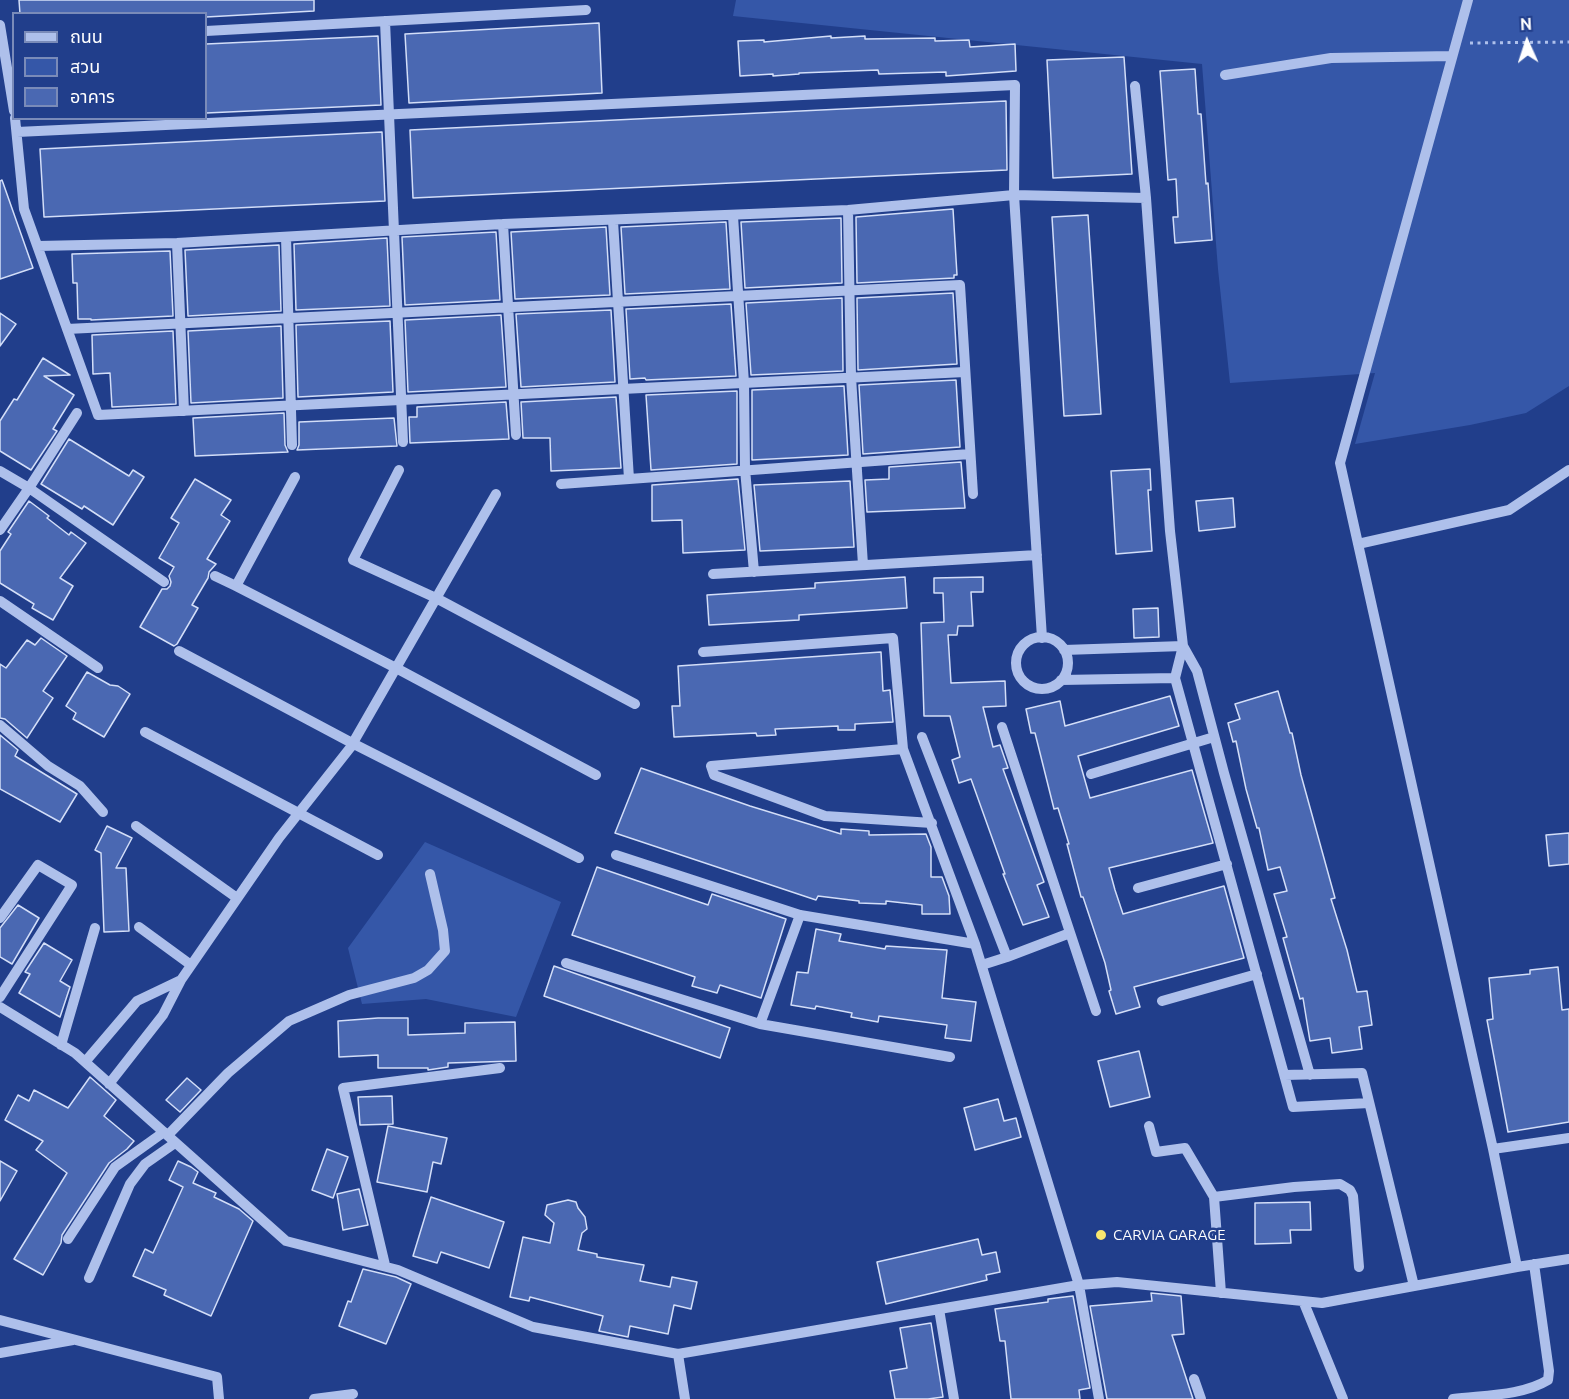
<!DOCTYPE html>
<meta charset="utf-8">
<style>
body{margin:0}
#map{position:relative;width:1569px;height:1399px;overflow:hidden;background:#213e8b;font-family:Ubuntu,"Noto Sans Thai",sans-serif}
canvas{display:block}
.legend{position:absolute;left:12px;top:12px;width:195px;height:108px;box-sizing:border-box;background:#213e8b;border:2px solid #7a8bb9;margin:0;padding:8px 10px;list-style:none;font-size:18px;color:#fff}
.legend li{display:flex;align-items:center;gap:12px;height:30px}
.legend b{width:30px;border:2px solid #7a8bb9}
.north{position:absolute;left:1497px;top:12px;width:60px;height:60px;-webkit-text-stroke:4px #213e8b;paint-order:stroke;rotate:357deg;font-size:16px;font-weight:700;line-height:24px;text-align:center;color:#fff}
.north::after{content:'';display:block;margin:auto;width:21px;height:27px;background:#fff;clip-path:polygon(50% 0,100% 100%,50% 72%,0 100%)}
</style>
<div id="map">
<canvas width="1569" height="1399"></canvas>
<ul class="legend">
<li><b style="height:8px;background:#aec0eb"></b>ถนน</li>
<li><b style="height:16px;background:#3557a8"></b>สวน</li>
<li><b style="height:16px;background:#4a68b2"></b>อาคาร</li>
</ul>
<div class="north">N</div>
</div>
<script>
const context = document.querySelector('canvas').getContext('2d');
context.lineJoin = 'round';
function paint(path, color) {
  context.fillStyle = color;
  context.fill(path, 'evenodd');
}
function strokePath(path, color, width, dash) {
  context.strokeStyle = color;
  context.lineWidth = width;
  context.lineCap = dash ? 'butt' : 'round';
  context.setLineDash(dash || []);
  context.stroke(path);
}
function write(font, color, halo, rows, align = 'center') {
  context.font = font + ' Ubuntu,sans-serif';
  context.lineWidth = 5;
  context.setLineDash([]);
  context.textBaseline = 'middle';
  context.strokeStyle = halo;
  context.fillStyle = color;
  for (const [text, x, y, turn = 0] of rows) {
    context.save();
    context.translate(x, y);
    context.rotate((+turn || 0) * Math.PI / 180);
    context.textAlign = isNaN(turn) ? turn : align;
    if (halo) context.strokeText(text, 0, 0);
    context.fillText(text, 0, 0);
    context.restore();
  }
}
paint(new Path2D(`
 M736 0H1569V386L1526 413 1470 425 1355 444 1375 373 1230 383 1218 269 1202 64 733 16Z
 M425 842 561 902 516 1017 426 999 362 1004 348 948Z`), '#3557a8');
const building = new Path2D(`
 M19 0H314V11L206 17V14H20Z
 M599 23 602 93 409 103 405 34Z
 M378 36 381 105 206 113V44Z
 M831 36V38L865 36V39L935 38V41L969 40 970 47 1015 44 1016 71 946 76V72L879 74 878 70 799 73V74L773 76V74L740 76 738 41 764 40V42Z
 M1124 57 1132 174 1053 178 1047 60Z
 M1195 69 1198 114H1201L1206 184 1208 183 1212 240 1175 243 1173 217H1178L1176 179 1168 180 1160 71Z
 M1006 101 1007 170 413 198 410 130Z
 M382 132 385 201 44 217 40 149Z
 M2 180 33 268 0 279V181Z
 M953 209 957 275H954V278L857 283 856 217Z
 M1088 215 1101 414 1064 416 1052 217Z
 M841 218 842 283 745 288 741 222Z
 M726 222 730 289 625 294 621 227Z
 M606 227 610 295 515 299 511 232Z
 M496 232 500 300 405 305 402 237Z
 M387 238 390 306 296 310 294 244Z
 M279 245 281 311 188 316 185 250Z
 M170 251 173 316 91 320V319H78L77 283H73L72 254Z
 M953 293 957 364 858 370 857 298Z
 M842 298 843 371 751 375 746 303Z
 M731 304 736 376 646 380 645 378 630 379 626 309Z
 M611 310 615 382 521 387 516 314Z
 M0 313 16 324 0 346Z
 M501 315 506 387 408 392 405 320Z
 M390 321 393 392 298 397 296 325Z
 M281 326 283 398 191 403 188 331Z
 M173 331 176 404 112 407 110 373 93 374 92 335Z
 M43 358 70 375 44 376 74 395 53 429 57 431 31 470 0 451V421L14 399 17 400Z
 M956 380 960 447 863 454 859 385Z
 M844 386 848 455 752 460V390Z
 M737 391V464L651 470 646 395Z
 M616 397 621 468 551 471 550 438H523L521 402Z
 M506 402 509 439 410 443 409 417H417V407Z
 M284 413 285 445 288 452 195 456 193 418Z
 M394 418 397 446 297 450 299 445V422Z
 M69 439 129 476 133 470 144 477 113 525 84 506 82 509 41 484Z
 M961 462 965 508 867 512 865 480 889 479V467Z
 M1150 469 1151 490H1148L1152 551 1116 554 1111 471Z
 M195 479 231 500 221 515 230 521 207 559 216 564 209 572 208 578 192 605 198 608 177 644 174 646 140 627 162 589H167L170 586 171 582 169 576 174 567 159 558 179 523 171 518Z
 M738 479 745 550 683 553 682 520 652 521V485Z
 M850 481 854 547 760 551 754 485Z
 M1233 498 1235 527 1199 531 1196 501Z
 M29 501 49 516 47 518 69 535 71 532 86 543 60 578 73 586 53 620 32 608 34 604 0 583V551L11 534 8 532Z
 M905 577 907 608 799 615V620L709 625 707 595 815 588V583Z
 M983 577V592H971L973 626H958L957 635H948L951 683 1005 681 1006 706 983 707 993 747 1000 745 1008 768 1003 769 1044 882 1037 885 1049 917 1023 925 1003 874H1005L971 779 959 783 952 760 960 757 950 716H924L921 623 944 622 943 593H934V578Z
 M1158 608 1159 637 1134 638 1133 609Z
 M41 638 67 656 43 691 53 698 27 738 5 719 0 718V664L6 668 27 640 35 645Z
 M881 652 883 691 890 690 893 722 855 724V730H838V726L775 729 776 735 757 736 756 733 674 737 672 706H680L678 666Z
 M87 672 110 685 118 686 130 694 104 737 73 719 76 713 66 706Z
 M1278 691 1290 733H1292L1301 775 1335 898 1331 899 1347 950 1357 992 1367 991 1372 1025 1359 1027 1362 1049 1332 1053 1330 1038 1310 1041 1303 998 1300 999 1283 938 1287 937 1274 894 1287 891 1280 867 1268 870 1259 828H1257L1246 789 1236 741 1233 742 1228 723 1240 719 1235 704Z
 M1170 696 1179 726 1078 756 1090 798 1192 770 1213 843 1109 868 1115 890 1123 914 1224 886 1244 958 1134 987 1140 1007 1116 1014 1109 991 1111 990 1105 963 1083 897H1081L1067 844H1069L1058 808 1054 809 1035 733H1031L1026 709 1060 701 1065 726Z
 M0 735 18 750 15 756 77 794 60 822 0 789Z
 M641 768 750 806 841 834V829L869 831V835L926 834 931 847V877H942L949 896 950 914H922V905L886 901V904L859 903V901L818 896 816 900 615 833Z
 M107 826 132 838 116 868H126L129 931 104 932 101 853 95 850Z
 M1569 833V864L1549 866 1546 835Z
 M597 867 708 905 712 894 786 919 761 998 720 985 717 993 692 986 695 977 572 935Z
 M18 905 39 918 12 964 0 957V928Z
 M816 929 841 934 839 941 885 949 886 946 947 950 942 998 976 1002 971 1041 945 1038 947 1025 879 1016 878 1022 851 1017 852 1013 816 1006 815 1009 791 1005 797 972 808 973Z
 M44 943 72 960 60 981 70 987 60 1017 19 993 30 974 25 972Z
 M554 966 730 1028 720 1058 544 996Z
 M1558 967 1562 1010 1569 1009V1122L1508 1132 1487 1020 1493 1019 1489 978 1530 974V970Z
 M378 1018H408V1035L465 1033V1023L515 1022 516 1061 448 1063V1067L428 1070V1068H378V1055L339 1057 338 1021Z
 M1139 1051 1150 1097 1110 1107 1098 1061Z
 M90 1077 116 1100 104 1116 134 1141 127 1149 109 1163 62 1235 61 1243 43 1275 14 1259 67 1173 36 1150 43 1141 5 1120 18 1095 29 1101 34 1090 68 1108Z
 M187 1078 201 1090 180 1112 166 1100Z
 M392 1096 393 1124 360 1125 358 1097Z
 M998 1099 1004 1121 1016 1118 1021 1137 975 1150 964 1108Z
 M388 1126 447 1138 441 1164 433 1162 427 1192 377 1182Z
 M327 1149 348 1157 333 1198 312 1190Z
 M0 1161 17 1171 0 1201Z
 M178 1161 191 1167 198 1172 193 1183 216 1193 214 1197 239 1209 253 1221 211 1316 164 1295 166 1290 133 1276 145 1249 153 1253 183 1187 169 1180Z
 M359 1189 368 1225 343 1230 337 1194Z
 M431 1197 504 1222 489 1268 441 1252 437 1263 413 1256Z
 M568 1200 576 1202 578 1208 585 1217 587 1229 582 1233 578 1250 597 1254V1257L644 1265 640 1281 670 1287 672 1277 697 1282 691 1309 674 1305 668 1334 630 1326 628 1337 599 1331 603 1316 530 1297 529 1301 510 1297 523 1237 550 1243 554 1223 545 1215 547 1205Z
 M1310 1202 1311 1230H1290L1291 1243 1255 1244V1203Z
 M978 1239 982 1255 996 1252 1000 1272 986 1275 987 1280 886 1304 877 1262Z
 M363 1269 396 1277 411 1284 386 1344 339 1326 348 1301 351 1302Z
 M1151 1293 1181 1296 1184 1334 1172 1335 1193 1399H1107L1090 1306 1152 1301Z
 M1073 1296 1090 1388 1079 1390 1080 1399H1011L1005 1341H1000L995 1309 1048 1302V1299Z
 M931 1323 943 1397 928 1399H895L890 1371 907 1368 900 1328Z`);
paint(building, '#4a68b2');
strokePath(building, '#d3def8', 1.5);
strokePath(new Path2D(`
 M1470 43 1569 42`), '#aec0eb', 3, [3, 4.5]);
strokePath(new Path2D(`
 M1468 0 1340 463 1493 1149 1517 1267
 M385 21 403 442
 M0 25 14 111
 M206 31 586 10
 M1225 75 1331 58 1452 56
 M1135 86 1146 198 1170 531 1183 646 1175 678 1293 1107 1369 1103
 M15 118 24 209 98 415 965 372
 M17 132 1015 85 1014 195 1042 638
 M848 210 851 377 863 565
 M733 216 744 383 745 469 754 572
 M613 221 629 479
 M503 224 516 435
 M286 237 292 445
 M177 243 184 411
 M38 246 177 243 503 224 848 210 1014 195 1146 198
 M67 329 960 285 973 494
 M399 470 353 560 436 598 635 704
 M0 471 29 488 164 582
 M295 477 236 586 396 668 596 775
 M561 484 970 454
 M0 530 29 488 77 413
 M1358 544 1509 510 1569 470
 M713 574 1037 555
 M215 576 236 586
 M0 601 98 668
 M1016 663a26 26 0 1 1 52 0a26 26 0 1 1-52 0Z
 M1064 650 1183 646 1197 671 1224 773 1310 1075
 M179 651 352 743 579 858
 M703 652 893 638 903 749 975 944 1079 1285 1099 1399
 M1061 680 1175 678
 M0 725 48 766 80 786 103 812
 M1002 727 1096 1011
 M145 732 378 855
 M922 737 1007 957 982 965
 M903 749 711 766 714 775 825 816 932 823
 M1091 774 1214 737
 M136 826 237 898
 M616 855 800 915 975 944
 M1138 888 1227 864
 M0 918 38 865 72 885 0 997
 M139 927 191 965
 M1007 957 1070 933
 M566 963 760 1024 800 915
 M181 980 279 838 350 748 496 494
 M1162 1001 1257 974
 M0 1007 75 1053 286 1241 398 1270 533 1327 678 1354 1079 1285 1117 1282 1322 1303 1517 1267 1569 1259
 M760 1024 950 1057
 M61 1045 95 928
 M85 1062 137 1001 181 980 163 1015 109 1084
 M1285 1075 1362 1073 1414 1286
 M1149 1126 1156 1152 1185 1148 1214 1197 1221 1293
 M168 1135 228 1073 289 1021 349 995 414 978 428 970 445 951 443 930 430 874
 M1493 1149 1569 1138
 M1214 1197 1294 1187 1340 1184 1350 1190 1353 1196 1359 1267
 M68 1239 115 1167 164 1132
 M385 1265 343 1088 500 1068
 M89 1278 130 1184 145 1164 175 1143
 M1304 1303 1343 1399
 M939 1309 954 1399
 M0 1320 217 1377 219 1399
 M0 1353 73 1340
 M678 1354 685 1399
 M1194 1379 1201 1399
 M314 1399 353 1394
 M1453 1399C1483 1395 1522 1396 1548 1380L1549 1371 1534 1264`), '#aec0eb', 10);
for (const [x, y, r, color] of [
 [1101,1235,6,"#f8e66f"]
]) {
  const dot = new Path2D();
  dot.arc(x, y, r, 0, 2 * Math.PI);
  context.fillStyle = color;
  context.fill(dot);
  strokePath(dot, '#213e8b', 2);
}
write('15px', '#fff', '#213e8b', [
 ["CARVIA GARAGE",1113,1235]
], 'left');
</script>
